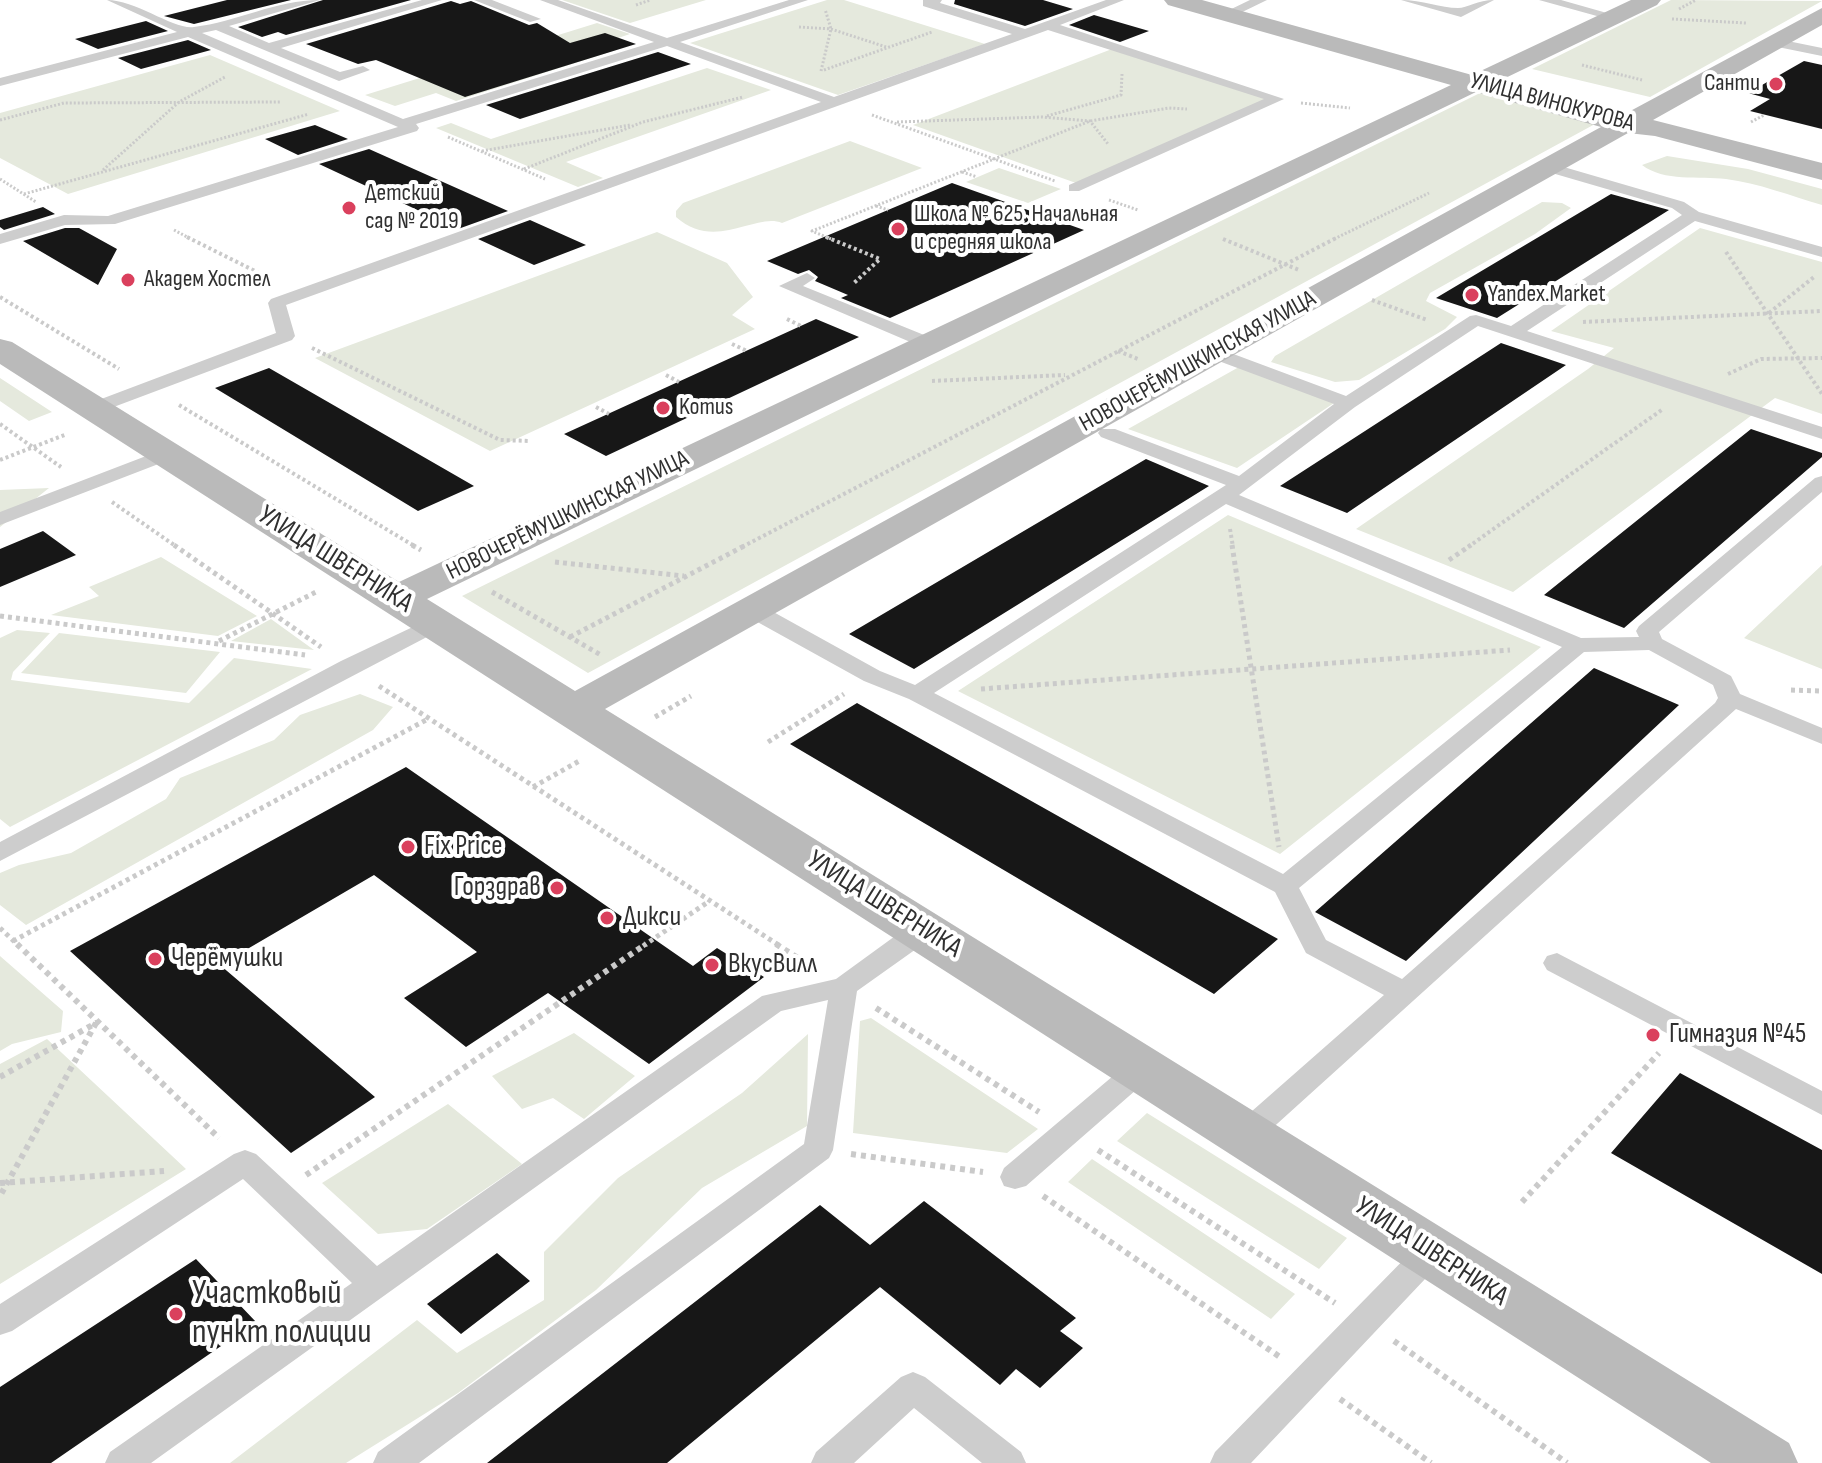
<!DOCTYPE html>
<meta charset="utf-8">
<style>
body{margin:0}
canvas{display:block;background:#fff}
</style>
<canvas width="1822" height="1463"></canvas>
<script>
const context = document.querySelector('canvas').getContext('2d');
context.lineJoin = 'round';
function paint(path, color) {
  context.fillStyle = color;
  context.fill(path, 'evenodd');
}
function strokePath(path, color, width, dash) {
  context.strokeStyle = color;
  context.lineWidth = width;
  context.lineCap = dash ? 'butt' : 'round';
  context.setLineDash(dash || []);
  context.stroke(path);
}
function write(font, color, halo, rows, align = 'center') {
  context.font = font + ' "Sofia Sans Condensed",sans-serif';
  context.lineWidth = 8;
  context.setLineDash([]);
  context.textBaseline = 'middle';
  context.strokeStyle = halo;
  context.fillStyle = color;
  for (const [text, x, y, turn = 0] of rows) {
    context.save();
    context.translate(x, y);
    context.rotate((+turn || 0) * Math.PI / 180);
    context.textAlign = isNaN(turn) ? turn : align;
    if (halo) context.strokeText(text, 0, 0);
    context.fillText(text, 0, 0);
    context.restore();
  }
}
paint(new Path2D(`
 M562 0H706L630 23Z
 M827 0H844L985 44 838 95 690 43Z
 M1671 0 1822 1 1650 97 1532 69Z
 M597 23 630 34 600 44 616 50 456 101 436 93 395 106 365 95Z
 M1112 49 1276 99 1076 183 913 125Z
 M210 55 340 111 68 194 0 158V113Z
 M707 68 771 90 566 162 603 178 578 187 436 128 451 123 491 139Z
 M1480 93 1595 124 588 673 462 596Z
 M850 141 922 168 782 223C756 212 715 252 676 217V211L683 203Z
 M1667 156 1748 169 1822 189V205C1791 196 1758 183 1726 179 1699 176 1664 182 1642 165Z
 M999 168 1061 189 1028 203 966 182Z
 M1542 202 1562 203 1571 208 1535 234 1430 293 1426 301 1457 317 1445 329 1359 380 1335 382 1271 362 1275 356Z
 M1700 228 1822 262V414L1775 398 1513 592 1356 529 1588 369 1614 348 1551 331Z
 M657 232 727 263 753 297 732 315 755 329 490 451 315 358Z
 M1239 367 1334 403 1237 468 1128 429Z
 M0 378 52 412 29 421 0 401Z
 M49 488 0 527V490Z
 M1228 515 1541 647 1280 854 958 691Z
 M161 557 257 616 218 636 51 615 99 596 89 587Z
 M1822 565V669L1744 638Z
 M271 619 314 650 231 641Z
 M17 630 50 633 13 672 11 680 189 703 234 658 312 669 10 827 0 819V638Z
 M59 633 220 652 186 693 21 673Z
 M360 694 393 707 373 730 26 925 0 905V873L19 865 71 853 166 799 180 778 274 740 300 715Z
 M0 956 63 1011 61 1032 12 1044 0 1051Z
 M871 1018 1038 1129 1007 1153 853 1133 860 1021Z
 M574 1033 635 1076 584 1119 553 1098 522 1109 492 1076Z
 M808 1034 807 1126 702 1188 596 1290 458 1393 346 1463H230L417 1320 457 1353 544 1300V1252L618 1178 742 1093Z
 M47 1039 186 1169 0 1284V1064Z
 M448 1104 522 1164 427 1229 378 1234 322 1183Z
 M1147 1113 1347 1238 1319 1269 1117 1141Z
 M1092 1159 1295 1294 1271 1319 1068 1182Z`), '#e5e9dd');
paint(new Path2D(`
 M227 0H291L194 24 164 16Z
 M323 0H411L286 35 278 32 262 37 238 27Z
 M955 0H1043L1073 9 1025 26 954 4Z
 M451 1 460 4 471 1 529 25 537 23 570 43 605 33 636 44 465 97 376 60 358 64 306 44Z
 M1094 15 1149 31 1120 42 1069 25Z
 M146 21 168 31 98 49 75 39Z
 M188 40 211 50 141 69 118 58Z
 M658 52 691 64 520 119 486 105Z
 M1804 61 1822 65V129L1750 111 1770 99 1748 93Z
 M315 125 348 139 298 155 265 139Z
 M369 149 508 211 458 229 319 164Z
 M952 183 1084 230 890 318 841 298 848 295 815 281 818 277 809 270 798 274 767 261Z
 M1611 194 1669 210 1497 318 1436 298Z
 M43 207 55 214 4 230 0 227V220Z
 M530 220 586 245 534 265 478 239Z
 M65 228H79L117 249 98 285 23 241Z
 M816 319 859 337 606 456 564 434Z
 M1501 343 1566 365 1347 513 1280 486Z
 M269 368 474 486 418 511 215 388Z
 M1751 429 1822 453V457L1624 628 1544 595Z
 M1146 459 1209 486 914 669 849 634Z
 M43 531 76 555 0 587V549Z
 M1594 668 1679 705 1406 961 1315 912Z
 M857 703 1179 884 1278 939 1214 994 790 744Z
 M406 767 693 966 717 948 764 977 649 1064 548 993 466 1047 404 998 477 952 374 875 220 965 375 1097 291 1153 70 951Z
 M1680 1073 1822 1150V1274L1611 1153Z
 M924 1201 1076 1318 1060 1331 1083 1348 1040 1388 1016 1369 1000 1385 880 1287 667 1463H487L820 1205 870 1245Z
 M497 1253 530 1281 461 1334 427 1304Z
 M196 1259 256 1322 51 1463H0V1387Z`), '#171717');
strokePath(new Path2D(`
 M636 5 650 0
 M1679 9 1696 0
 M1672 19 1746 23
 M799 27 831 29 886 47
 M1582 65 1642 80
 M824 70 932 32
 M821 71 831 29 825 9
 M1301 103 1350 108
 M872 115 1055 181
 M1047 116 1121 95 1122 74
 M0 120 64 103 280 102
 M897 122 1042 117 1090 121 1108 144
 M1751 122 1764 115
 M448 137 545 179
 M482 151 630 125
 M524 169 643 122 743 97
 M103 170 179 102 225 77
 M962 172 977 177
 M0 179 36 202
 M24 194 309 114
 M1109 200 1138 210
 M876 206 888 210
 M174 230 191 239
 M831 239 812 231 1090 121 1169 108 1187 109
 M1334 239 1429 193`), '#cacaca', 3, [2, 2]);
strokePath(new Path2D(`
 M187 237 269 278
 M826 237 880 259 854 283
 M1223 239 1299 270
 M1726 252 1822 394
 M0 297 119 369
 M1372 300 1427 320
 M1769 313 1814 277
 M787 319 801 326
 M1583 322 1822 311
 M732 344 747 351
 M312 348 500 440 530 441
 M1118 351 1138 359
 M1728 374 1761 359 1822 358
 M666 375 679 382
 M932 381 1065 375
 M179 405 416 547
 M596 407 609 414
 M0 424 61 467
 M0 460 67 434
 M112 502 177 547
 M1230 529 1233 547
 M742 547 1338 237
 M1468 547 1663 409`), '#cacaca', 4, [3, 3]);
strokePath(new Path2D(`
 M174 545 321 647
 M412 545 421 550
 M1232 545 1279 847
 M1449 560 1471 545
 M555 562 684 576
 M492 592 601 655
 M0 616 305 655
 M570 637 746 545
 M219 641 318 591
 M379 686 780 946
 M981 689 1510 650
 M1791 690 1822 691
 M655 717 691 696
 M768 742 844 694
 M533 787 581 760
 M0 928 19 946
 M13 941 428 719
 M643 946 708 902`), '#cacaca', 5, [4, 4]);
strokePath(new Path2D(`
 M17 944 219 1138
 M776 944 807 964
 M876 1008 1039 1112
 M0 1077 96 1023 0 1196
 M1098 1150 1335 1303
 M851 1154 983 1172
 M306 1175 646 944
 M0 1183 164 1171
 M1043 1196 1280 1357
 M1522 1202 1659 1053
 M1394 1341 1567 1463
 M1340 1399 1431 1463`), '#cacaca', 6, [5, 5]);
paint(new Path2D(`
 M107 0C136 0 174 30 194 27 236 22 276 0 320 0L229 26 269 43 422 0H442L281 48 340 72 363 66 370 70 339 81 216 30 202 33 403 119 654 42 540 0H558L667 38 789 0H808L680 42 834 97 1012 34 923 6V0H942L940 3 1025 29 1106 0H1124L1060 25 1284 99 1079 191H1069V185L1264 99 1048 30 286 305 295 336 292 340 95 414 86 408 88 404 276 333 268 303 271 299 821 102 667 46 416 124 419 128 417 131 115 224 65 225 0 244V234L64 215 108 216 398 127 188 37 0 86V78L177 32Z
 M474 0H492L541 19 530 22Z
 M1250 0H1267L1232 17 1221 14Z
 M1401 0C1422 0 1441 8 1458 8 1467 8 1478 0 1494 0L1461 17Z
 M1539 0H1561L1621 17 1615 21Z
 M1773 38 1822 48V56L1768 45 1766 42Z
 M1550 163 1684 202 1699 212 1822 247V257L1695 221 1527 331 1822 427V439L1478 326 1355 407 1239 495 1581 638 1639 637 1636 631 1639 626 1815 478 1822 476V492L1659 632 1662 639 1731 676 1740 694 1822 728V744L1736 709 1257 1142 1246 1146 1235 1142 1231 1134 1235 1126 1384 995 1306 953 1275 892 909 699 864 681 743 614 740 609 743 604H759L880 671 915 685 1226 485 1101 437 1098 433 1101 429H1115L1239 476 1334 404 1208 357 1205 353 1208 349H1220L1346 396 1470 316 1476 315 1511 326 1682 215 1672 208 1545 171 1542 168ZM1226 504 1562 647 1283 874 934 693ZM1649 650 1713 685 1718 698 1715 703 1402 979 1326 940 1299 888 1584 652Z
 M807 273 815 278 803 286 934 339 937 343 934 347H922L779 286Z
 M167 448 174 450 177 454 174 458 0 525V512Z
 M436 616 444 618 447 623 444 628 0 861V842L341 661Z
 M923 921 933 923 937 930 933 937 857 991 833 1150 829 1158 419 1463H373L378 1452 804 1144 828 1000 781 1011 151 1463H105L110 1452 352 1283 243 1179 12 1331 0 1335V1304L234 1154 245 1150 256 1154 377 1266 762 996 836 979 913 923Z
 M1557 953 1822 1091V1115L1547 970 1543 963 1547 956Z
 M1142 1057 1152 1060 1157 1068 1152 1076 1026 1186 1015 1189 1004 1186 1000 1177 1004 1168 1132 1060Z
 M1432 1238 1443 1242 1448 1251 1443 1260 1251 1463H1210L1215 1452 1421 1242Z
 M913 1372 925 1377 1021 1452 1026 1463H982L914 1408 854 1463H811L816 1452 901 1377Z`), '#cdcdcd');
paint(new Path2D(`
 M1164 0H1202L1472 75 1631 0H1661L1657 5 1497 82 1621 116 1822 8V25L1653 120 1822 163V180L1655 136 1628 133 605 709 1789 1443 1798 1463H1711L0 364V339L12 342 399 582 1451 85 1168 5ZM1476 92 1601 127 575 691 427 599Z`), '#bababa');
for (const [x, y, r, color] of [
 [1776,84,8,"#da405d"],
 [349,208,8,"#da405d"],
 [898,229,8,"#da405d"],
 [128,280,8,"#da405d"],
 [1472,295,8,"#da405d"],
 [663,408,8,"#da405d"],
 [408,847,8,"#da405d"],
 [557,888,8,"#da405d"],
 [607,918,8,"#da405d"],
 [155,959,8,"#da405d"],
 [712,965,8,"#da405d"],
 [1653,1035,8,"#da405d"],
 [176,1314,8,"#da405d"]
]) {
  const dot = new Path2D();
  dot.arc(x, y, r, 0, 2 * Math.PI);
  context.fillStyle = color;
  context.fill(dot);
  strokePath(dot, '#fff', 3);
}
write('24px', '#303030', '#fff', [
 ["Санти",1760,84,"right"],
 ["Детский",365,194],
 ["сад № 2019",365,222],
 ["Школа № 625. Начальная",914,215],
 ["и средняя школа",914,243],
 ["Академ Хостел",144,280],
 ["Yandex.Market",1488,295],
 ["Komus",679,408]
], 'left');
write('24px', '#303030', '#fff', [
 ["УЛИЦА ВИНОКУРОВА",1552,103,15],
 ["НОВОЧЕРЁМУШКИНСКАЯ УЛИЦА",1198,362,-29],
 ["НОВОЧЕРЁМУШКИНСКАЯ УЛИЦА",568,516,-26]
]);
write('28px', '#303030', '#fff', [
 ["УЛИЦА ШВЕРНИКА",335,560,32],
 ["УЛИЦА ШВЕРНИКА",884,905,32],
 ["УЛИЦА ШВЕРНИКА",1431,1252,33]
]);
write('28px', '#303030', '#fff', [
 ["Fix Price",424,847],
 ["Горздрав",541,888,"right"],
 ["Дикси",623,918],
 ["Черёмушки",171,959],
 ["ВкусВилл",728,965],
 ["Гимназия №45",1669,1035]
], 'left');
write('34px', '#303030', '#fff', [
 ["Участковый",192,1294],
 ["пункт полиции",192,1333]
], 'left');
</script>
